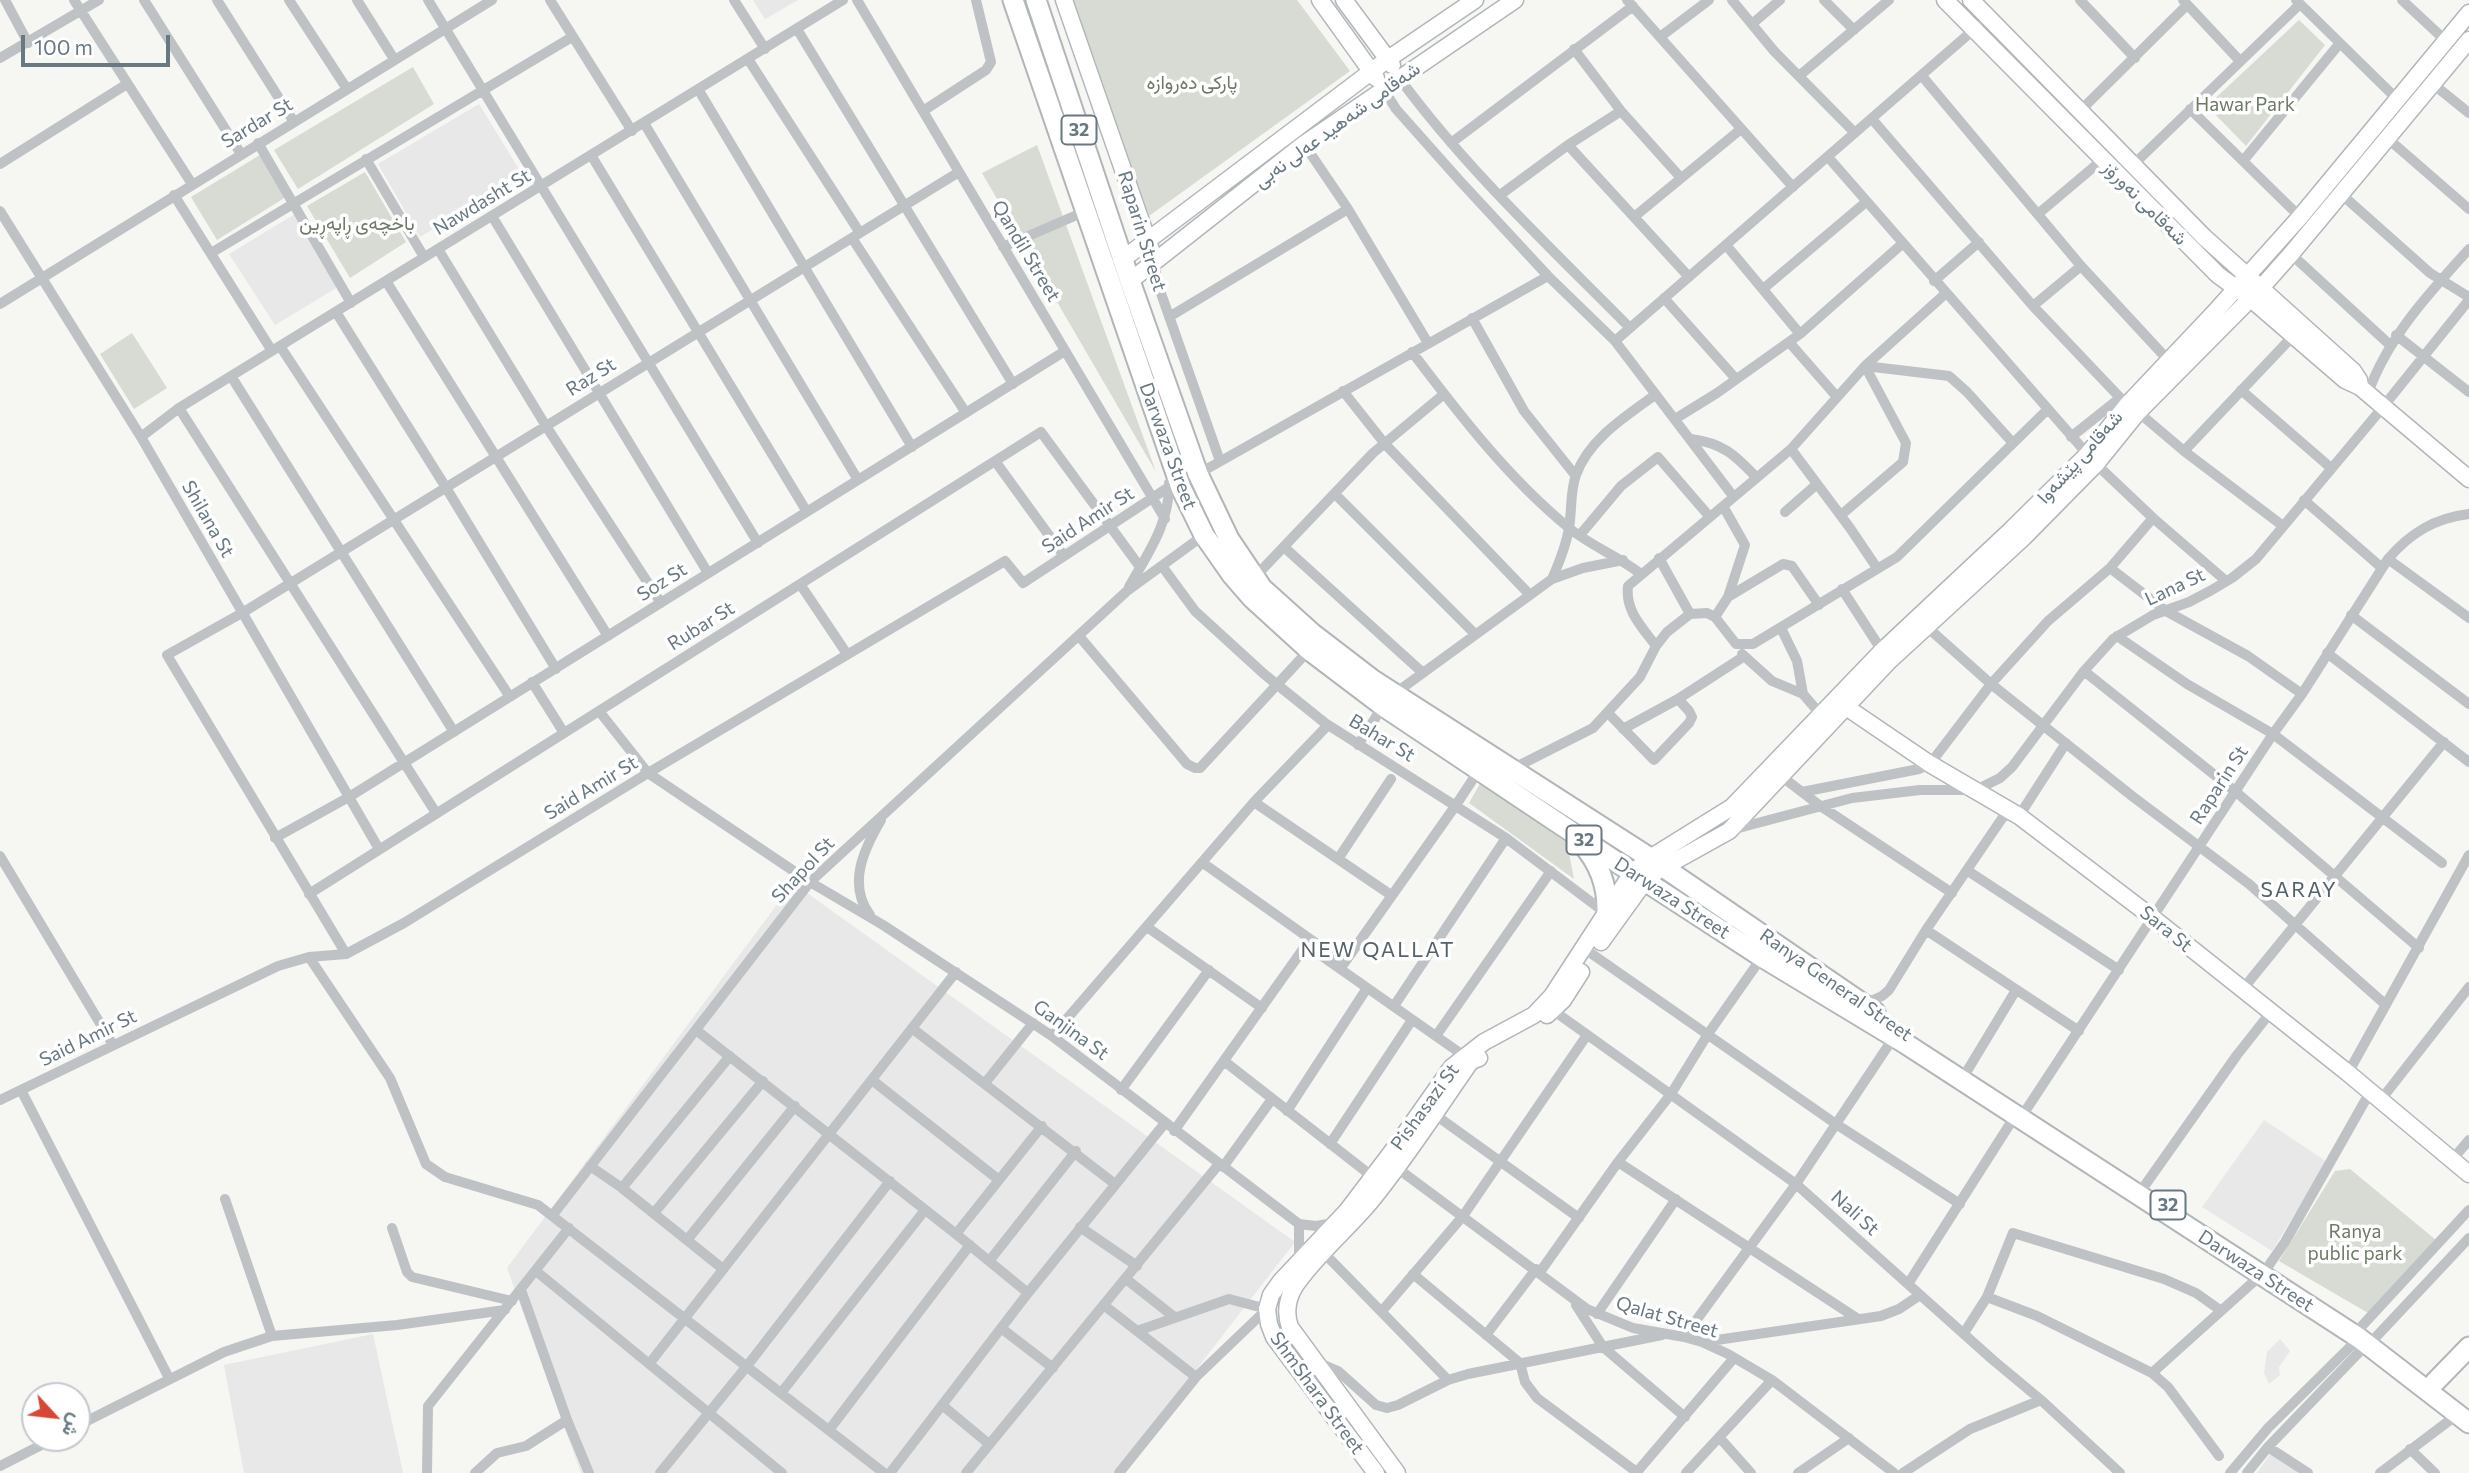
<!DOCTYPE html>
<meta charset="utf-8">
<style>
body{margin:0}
#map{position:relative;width:2469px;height:1473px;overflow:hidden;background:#f6f6f3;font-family:Commissioner,Vazirmatn,sans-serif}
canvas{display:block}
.north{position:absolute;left:21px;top:1382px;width:70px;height:70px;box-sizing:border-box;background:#fff;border:2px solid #c3c9cd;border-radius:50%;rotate:117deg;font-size:19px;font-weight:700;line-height:28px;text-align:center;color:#687982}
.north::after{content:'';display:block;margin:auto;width:24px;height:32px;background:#d64834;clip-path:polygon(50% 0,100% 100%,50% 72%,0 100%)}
.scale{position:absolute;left:21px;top:35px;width:149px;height:32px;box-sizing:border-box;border:4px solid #687982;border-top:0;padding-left:9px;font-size:21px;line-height:24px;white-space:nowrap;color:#687982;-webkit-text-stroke:5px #fff;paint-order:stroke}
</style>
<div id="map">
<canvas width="2469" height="1473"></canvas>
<div class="north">ش</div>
<div class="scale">100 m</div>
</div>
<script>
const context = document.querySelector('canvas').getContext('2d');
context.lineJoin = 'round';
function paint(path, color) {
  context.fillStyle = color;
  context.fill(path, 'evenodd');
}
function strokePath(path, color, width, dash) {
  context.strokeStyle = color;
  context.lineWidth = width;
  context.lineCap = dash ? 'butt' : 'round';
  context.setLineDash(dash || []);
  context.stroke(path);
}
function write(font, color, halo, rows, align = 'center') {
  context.font = font + ' Commissioner,Vazirmatn,sans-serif';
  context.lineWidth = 7;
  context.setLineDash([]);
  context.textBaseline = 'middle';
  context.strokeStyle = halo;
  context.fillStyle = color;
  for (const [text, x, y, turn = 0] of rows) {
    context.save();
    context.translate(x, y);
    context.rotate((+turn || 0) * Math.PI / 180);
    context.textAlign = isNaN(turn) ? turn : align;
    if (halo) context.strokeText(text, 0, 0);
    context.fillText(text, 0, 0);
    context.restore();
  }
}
paint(new Path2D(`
 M753 0H798L765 19Z
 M479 104 522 174 420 237 378 164Z
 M295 214 338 287 275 325 229 254Z
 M793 883 1295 1242 1116 1473H581L507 1268Z
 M2264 1120 2327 1162 2272 1251 2202 1207Z
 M373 1334 403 1473H244L224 1365Z
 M2280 1339 2290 1351 2279 1367 2280 1375 2269 1384 2264 1373 2267 1352Z
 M2272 1451 2299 1473H2257Z`), '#e7e8e7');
paint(new Path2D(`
 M1074 0H1297L1350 71 1149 216Z
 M2299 20 2325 45 2246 146 2207 106Z
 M413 67 434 104 298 189 274 150Z
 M1037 145 1156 472 982 173Z
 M260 155 286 197 217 240 191 197Z
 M365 172 406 242 350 278 307 206Z
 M132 333 167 388 134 409 100 354Z
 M1481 782 1567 843 1574 879 1469 803Z
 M2350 1169 2436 1240 2368 1313 2279 1261 2335 1171Z`), '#d7dbd3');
const secondary = new Path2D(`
 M1064 0 1151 250
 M1320 0 1376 78
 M1344 0 1392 65
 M1945 0 2218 275 2251 299 2345 380 2360 387 2469 479
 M1971 0 2204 237 2353 371 2359 380 2360 387
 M1123 259 1388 59 1475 0
 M1130 281 1304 144 1515 0
 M1846 707 1930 764 2019 816 2153 918 2348 1073 2469 1174
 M1601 942 1645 881 1657 871 1729 831 1889 661 2024 537 2096 464 2138 412 2261 288 2291 254 2469 40
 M1547 1015 1563 1000 1581 972
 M1376 1473 1274 1337 1269 1324 1267 1309 1271 1295 1281 1281 1347 1211 1397 1145 1452 1067 1484 1042 1534 1015 1552 996 1632 873 1650 858 1732 807 1882 651 2010 531 2087 455 2127 405 2214 313 2300 217 2469 13
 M1397 1473 1290 1327C1285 1313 1287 1299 1295 1286 1316 1255 1347 1230 1371 1201 1407 1157 1438 1108 1471 1061L1479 1058`);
const highway = new Path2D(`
 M1013 0 1181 488 1204 535 1232 575 1252 598 1309 650 1383 706 1645 881 1762 957 1906 1044 2359 1338 2469 1423
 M1036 0 1130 281 1198 474 1229 539 1262 588 1313 634 1373 680 1650 858 1875 1012
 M1582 844C1600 864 1608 888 1607 914
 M2435 1382 2469 1347`);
strokePath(secondary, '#b0b6ba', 19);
strokePath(highway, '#b1b6b8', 23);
strokePath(new Path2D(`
 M5 0 28 43
 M74 0 192 184
 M144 0 241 154
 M217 0 294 122
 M289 0 347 89
 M357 0 394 59
 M428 0 758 543
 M550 0 632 131
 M734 0 765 49
 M857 0 1165 519
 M1627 0 1793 187
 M1732 0 1774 51 1855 133
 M1824 0 1854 30
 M2080 0 2135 58
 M2183 0 2240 61
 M2296 0 2398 100
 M2402 0 2446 41
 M1752 24 1780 0
 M797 29 1013 384
 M1660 37 1709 0
 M1574 49 1621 111 1681 178
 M0 58 99 0
 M748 59 860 233
 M1799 76 1889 0
 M1922 76 2081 266 2168 360
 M1400 79C1467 170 1551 248 1630 328
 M2433 84 2469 113
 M698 89 912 447
 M1384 90 1396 109 1460 181 1548 276 1615 341 1733 496
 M2190 109 2300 217
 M923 111 986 70 991 62 976 0
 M2080 111 2187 5
 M1872 119 2033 306 2127 405
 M644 123 858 480
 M2386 137 2469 209
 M258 143 351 303
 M1451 143 1633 6
 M1304 144 1348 209 1428 343
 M1568 145 1689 277
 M591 155 807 512
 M1828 157 2096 464 2153 518 2226 581
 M366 159 424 257
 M2243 161 2340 43
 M0 164 127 84
 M2134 164 2300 4
 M2340 193 2430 273 2469 297
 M174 195 272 351
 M1500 195 1568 145 1621 111
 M0 211 141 437 379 849
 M2038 214 2102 160
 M492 216 708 573
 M1634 217 1741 129
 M852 238 966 413
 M1726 245 1800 334
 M1003 247 1086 211
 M438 249 546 426 661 603
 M211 253 572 37
 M2291 254 2390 345
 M1155 263 1157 282 1220 461
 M386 281 608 636
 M1934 281 1979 242
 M1763 289 1866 202
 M1664 298 1736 379
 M0 304 492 0
 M2033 306 2081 266
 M336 312 445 486 556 669
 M1169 317 1348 209
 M1472 318 1524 411 1575 475
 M2396 335 2469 392
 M1615 341 1978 26
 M1789 342 1837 397
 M280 346 510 697
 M1412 352C1459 414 1508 478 1569 528 1591 546 1618 556 1641 574
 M1865 366 1949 376 1967 392 2012 442
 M231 376 454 732
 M2241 390 2331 468
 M1343 391 1385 444 1530 595
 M2368 393C2388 337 2429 293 2469 249
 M179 408 436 813
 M2138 412 2184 451 2283 526
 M1675 419 1717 393 1800 334 1902 244
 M141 437 179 408 843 0
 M2071 437 2120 398
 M1691 439C1723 443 1735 455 1756 477
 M1791 449 1850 528 1877 568
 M2184 451 2293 336
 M995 461 1064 556
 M1198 474 1548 276
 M1335 494 1475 634
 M2304 500 2382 568
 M1785 512 1817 484
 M1841 515 1903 462 1906 443 1865 366
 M1580 535 1621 486 1658 457 1709 516
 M1284 547 1423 673
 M1659 558 1690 614
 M2388 559 2469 618
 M1162 566 1195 611 1264 674 1325 723 1506 838 1607 914
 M2110 568 2166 611 2248 656 2302 694
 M1254 578 1373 453 1444 394
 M1552 579 1583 568 1623 560
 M800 584 847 654
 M1129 587C1148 553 1170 523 1169 483
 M1842 589 1884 654
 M1728 597 1783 564 1792 566 1819 605
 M2351 615 2469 704
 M1715 617 1728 597 1745 545 1723 506
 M1927 627 1991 684 2132 796 2249 884 2386 1005
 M1781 628 1797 661 1803 694 1821 715
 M1079 636 1187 764 1195 768H1200L1309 650
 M2117 636 2187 684 2273 734 2442 863
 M1656 646C1642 627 1625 611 1628 586L1791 449 1865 366 1945 294
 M2327 653 2469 762
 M1742 654 1772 681 1803 694
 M2084 671 2236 792 2419 948
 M532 682 564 733
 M1394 694 1552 579C1559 563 1566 546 1569 528 1572 511 1570 491 1576 475 1589 439 1626 416 1655 395
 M599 711 648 773 810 882 883 925 1052 1036 1299 1224 1316 1226 1334 1223
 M1608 713 1654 760 1689 723 1692 717 1689 711 1678 699
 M1623 729 1678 699 1743 657
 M1358 745 1383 706
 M1510 770 1593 728 1640 677 1656 646 1667 632 1690 614 1707 613 1715 617 1736 644H1753L1897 557 2047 410
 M1781 776 1819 805 1952 893
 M1802 792 1919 769 1930 764 1991 684 2048 621 2110 568 2153 518
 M1254 802 1391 895
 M1731 830 1852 798 1920 790H1976L2000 778 2012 767 2084 671 2113 639 2153 615 2189 602 2210 591 2232 578 2256 559 2383 407 2469 300
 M275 838 349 797 1065 351
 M0 856 113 1045
 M1338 859 1391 779
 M1203 863 1344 963
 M1968 871 2119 970
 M309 894 1041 432 1140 567
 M870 915C847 884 864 849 881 820
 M1147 927 1262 1008
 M1926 930 2079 1031
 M346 954 167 655 242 613 959 172
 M1592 954 1836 1124 1960 1204
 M309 957 390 1078 426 1164 445 1177 538 1205 884 1473
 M1340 969 1456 805 1479 770
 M2242 990 2444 742
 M1864 1004 1882 996 1889 990 1926 930 2003 817 2009 815 2019 816 2066 743
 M1394 1006 1506 838
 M1547 1006 1796 1184 1993 1360 2041 1400 2120 1473
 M913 1029 1115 1184
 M696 1030 956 1234 1028 1293
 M1052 1036 1254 802 1328 725
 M1436 1036 1551 871
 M1224 1061 1373 1177
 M2348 1073 2469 855
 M872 1080 999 1180
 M1961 1081 2016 990
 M985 1083 1033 1023
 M21 1090 169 1378
 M1121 1090 1209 970
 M0 1100 278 966 309 957 346 954 404 923 648 773 1005 561 1023 583 1169 487
 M2380 1101 2469 987
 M2026 1110 2273 734 2302 694 2388 559C2410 533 2435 518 2469 514
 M1287 1111 1367 988
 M1434 1114 1579 1218
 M1174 1131 1306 945 1470 1060
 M1330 1144 1412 1020
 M2452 1160 2469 1140
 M1618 1162 1858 1319
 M590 1166 622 1188 723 1269
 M1223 1167 1272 1099
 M1397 1168 1587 1309 1633 1328 1684 1337 1702 1342 1728 1354 1772 1380 1894 1473
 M622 1188 730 1056
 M2143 1188 2237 1055 2270 1013
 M225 1199 272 1336
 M654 1213 763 1081
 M552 1216 810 882 1127 591 1204 535
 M1299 1224V1262
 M1080 1227 1137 1266
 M392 1228 407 1272 412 1277 512 1301
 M956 1234 1042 1126
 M687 1240 795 1106
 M1324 1253 1448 1380
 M990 1260 1076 1151
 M2267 1268 2285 1242 2370 1092
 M536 1271 782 1473
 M1540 1272 1618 1162 1671 1094 1708 1034 1762 957
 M1413 1274 1520 1363 1525 1382 1537 1398 1638 1473
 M1126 1279 1173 1316
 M1908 1284 2015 1116
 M521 1290 567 1420 589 1473
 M1987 1297 2037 1316 2152 1373 2168 1387 2219 1456
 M1576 1305 1603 1347 1685 1417
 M1105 1306 1196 1377
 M1382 1311 1463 1216 1587 1035
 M1597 1314 1676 1199
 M1001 1328 1053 1368
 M2360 1328 2469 1210
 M1137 1331 1229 1299 1267 1309
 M1964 1333 1987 1297 2013 1233 2164 1279 2196 1293 2220 1310
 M1486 1335 1536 1269
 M1684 1337 1796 1184 1894 1037
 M2375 1338 2469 1238
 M1703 1342 1881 1316 1899 1309 1920 1295
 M1317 1362 1338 1371 1376 1405 1387 1408 1398 1405 1448 1380 1468 1374 1662 1335
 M649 1364 956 972
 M2152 1373 2261 1275
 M781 1393 925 1210
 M942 1405 989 1444
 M77 1426 224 1352 272 1336 397 1325 505 1310
 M829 1430 970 1245
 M1719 1437 1751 1473
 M2268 1447 2308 1473
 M2410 1449 2435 1473
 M0 1466 55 1438
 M427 1473 428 1406 569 1228
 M475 1473 497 1453 526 1446 567 1420
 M660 1473 747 1366 890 1181
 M890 1473 1028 1293 1165 1123
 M966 1473 1219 1164
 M1119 1473 1196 1377 1267 1309
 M1636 1473 1734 1358
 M1686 1473 1772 1380
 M1798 1473 1849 1438
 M1903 1473 1970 1429 2041 1400
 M2230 1473 2268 1428 2359 1338
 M2247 1473 2268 1447 2367 1344
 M2380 1473 2458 1414`), '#bec2c5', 10);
strokePath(secondary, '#fff', 16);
strokePath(highway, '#fff', 19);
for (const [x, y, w] of [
 [1079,130,35],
 [1584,840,35],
 [2168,1205,35]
]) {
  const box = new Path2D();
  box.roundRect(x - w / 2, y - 14.5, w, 29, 5);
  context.fillStyle = '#fff';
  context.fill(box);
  strokePath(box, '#687982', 2);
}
write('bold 18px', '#687982', null, [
 ["32",1079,130],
 ["32",1584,840],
 ["32",2168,1205]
]);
write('19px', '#6c7a66', '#fff', [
 ["پارکی دەروازە",1192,83],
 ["Hawar Park",2245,105],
 ["باخچەی ڕاپەڕین",357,224],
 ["Ranya",2355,1232],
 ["public park",2355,1254]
]);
write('19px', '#687982', '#fff', [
 ["Sardar St",257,123,-31],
 ["شەقامی شەهید عەلی نەبی",1337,125,-36],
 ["Nawdasht St",482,202,-31],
 ["شەقامی نەورۆز",2145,203,45],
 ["Raparin Street",1142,231,73],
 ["Qandil Street",1026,251,59],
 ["Raz St",591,377,-32],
 ["Darwaza Street",1168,446,70],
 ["شەقامی پێشەوا",2080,457,-48],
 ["Shilana St",208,519,60],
 ["Said Amir St",1088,520,-33],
 ["Soz St",662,582,-32],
 ["Lana St",2175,587,-25],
 ["Rubar St",701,626,-32],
 ["Bahar St",1382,738,31],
 ["Raparin St",2219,785,-57],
 ["Said Amir St",591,788,-31],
 ["Shapol St",803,870,-47],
 ["Darwaza Street",1672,898,33],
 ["Sara St",2166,929,39],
 ["Ranya General Street",1836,985,35],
 ["Ganjina St",1071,1030,36],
 ["Said Amir St",88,1038,-26],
 ["Pishasazi St",1425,1107,-54],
 ["Nali St",1855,1213,42],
 ["Darwaza Street",2256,1271,33],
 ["Qalat Street",1667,1317,16],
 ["ShmShara Street",1317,1393,54]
]);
context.letterSpacing = '2px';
write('21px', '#556268', '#fff', [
 ["SARAY",2299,890],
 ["NEW QALLAT",1378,950]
]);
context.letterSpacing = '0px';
</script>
